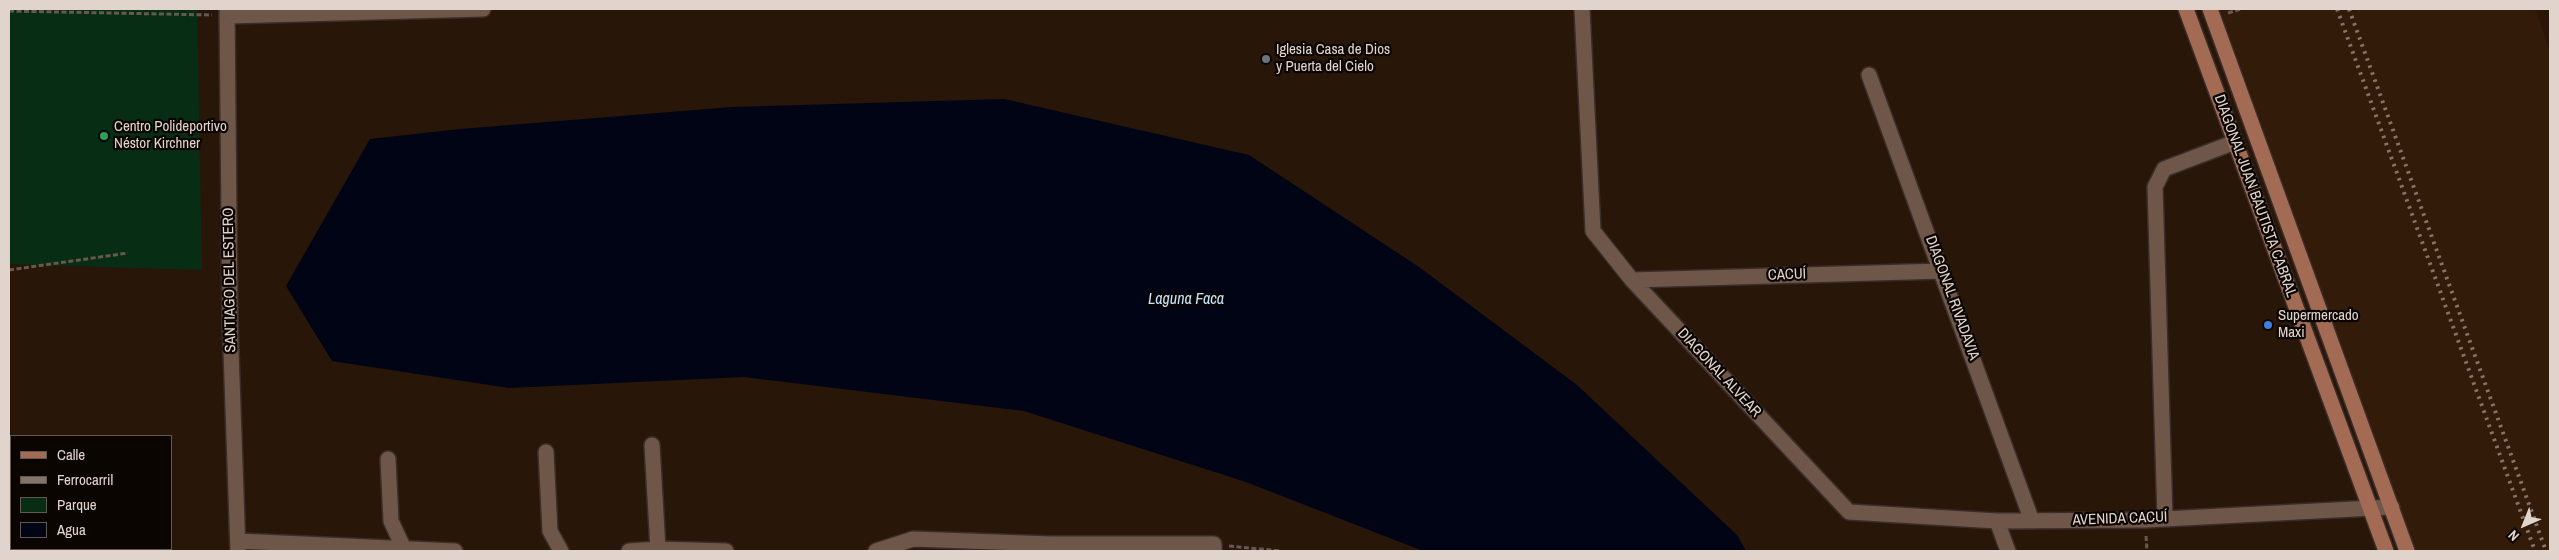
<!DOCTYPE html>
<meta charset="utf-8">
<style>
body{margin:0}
#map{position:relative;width:2559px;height:560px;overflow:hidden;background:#281609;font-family:"Archivo Narrow",sans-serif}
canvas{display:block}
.frame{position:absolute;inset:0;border:10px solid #e1d4cc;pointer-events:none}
.legend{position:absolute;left:10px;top:435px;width:162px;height:115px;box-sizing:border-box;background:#0b0502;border:1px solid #615853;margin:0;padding:6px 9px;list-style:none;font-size:15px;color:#e1d4cc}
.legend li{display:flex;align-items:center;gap:10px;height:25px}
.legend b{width:25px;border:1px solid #615853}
.north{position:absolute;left:2499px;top:500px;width:50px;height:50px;-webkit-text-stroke:4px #0b0502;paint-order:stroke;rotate:224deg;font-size:14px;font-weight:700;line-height:20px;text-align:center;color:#e1d4cc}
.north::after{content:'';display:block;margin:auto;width:18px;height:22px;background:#e1d4cc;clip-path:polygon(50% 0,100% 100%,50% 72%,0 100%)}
</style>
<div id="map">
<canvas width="2559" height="560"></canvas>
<div class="frame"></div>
<ul class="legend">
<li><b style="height:6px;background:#a36b53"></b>Calle</li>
<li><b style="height:6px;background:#837369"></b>Ferrocarril</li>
<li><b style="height:14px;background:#072e15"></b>Parque</li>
<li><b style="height:14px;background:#000415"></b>Agua</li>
</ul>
<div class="north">N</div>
</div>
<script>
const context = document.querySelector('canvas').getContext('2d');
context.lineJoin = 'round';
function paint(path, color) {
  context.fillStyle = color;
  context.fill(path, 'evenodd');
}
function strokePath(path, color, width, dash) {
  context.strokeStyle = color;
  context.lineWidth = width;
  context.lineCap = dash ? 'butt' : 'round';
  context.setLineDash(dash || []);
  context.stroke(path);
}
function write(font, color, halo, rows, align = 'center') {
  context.font = font + ' "Archivo Narrow",sans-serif';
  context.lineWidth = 4.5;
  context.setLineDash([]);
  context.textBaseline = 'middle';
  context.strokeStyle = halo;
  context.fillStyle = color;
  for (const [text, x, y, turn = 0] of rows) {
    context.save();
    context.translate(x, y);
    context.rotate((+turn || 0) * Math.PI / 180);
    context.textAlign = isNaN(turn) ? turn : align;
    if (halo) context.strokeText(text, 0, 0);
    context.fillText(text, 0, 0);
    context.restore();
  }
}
paint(new Path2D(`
 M2220 9H2535L2550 51V551H2416Z`), '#331b0a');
paint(new Path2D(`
 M9 9H197L202 270 9 264Z`), '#072e15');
paint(new Path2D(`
 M1004 99 1249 155 1419 267 1577 385 1737 535 1746 551H1423L1246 482 1024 411 744 377 509 388 332 361 286 286 370 139 460 129 732 107Z`), '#000415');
const minor = new Path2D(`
 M227 9 230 322 238 551
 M1582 9 1593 231 1632 280 1849 512 1997 521 2145 520 2392 507
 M228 16 483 9
 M1869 75 2032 521
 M1632 280 1942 271
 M652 445 658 549
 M546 452 550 531 561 551
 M388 459 391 521 405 551
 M2165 518 2155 187 2164 169 2235 142
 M1997 521 2008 551
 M238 541 455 551
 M629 551 658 549 726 551
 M876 551 913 539 1051 544H1214V551`);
const major = new Path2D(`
 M2186 9 2386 551
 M2210 9 2407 551`);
strokePath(minor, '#3a2d29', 18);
strokePath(major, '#3a2d29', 18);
strokePath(new Path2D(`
 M9 11 212 15
 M2228 13 2241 9
 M9 270 128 253
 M2146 536 2147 551
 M1229 546 1281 551`), '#68584d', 3, [5, 2.5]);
strokePath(minor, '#6e5749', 15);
strokePath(major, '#a36b53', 15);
strokePath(new Path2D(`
 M2337 9 2535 551
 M2349 9 2546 551`), '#837369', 4, [2.5, 5]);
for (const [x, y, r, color] of [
 [1266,59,5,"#6b7280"],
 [104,136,5,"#2e9e5b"],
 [2268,325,5,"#3f7fe0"]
]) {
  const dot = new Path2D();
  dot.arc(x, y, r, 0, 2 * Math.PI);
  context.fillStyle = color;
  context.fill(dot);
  strokePath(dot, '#0b0502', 2);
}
write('15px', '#e1d4cc', '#0b0502', [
 ["Iglesia Casa de Dios",1276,50],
 ["y Puerta del Cielo",1276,67],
 ["Centro Polideportivo",114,127],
 ["Néstor Kirchner",114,144],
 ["Supermercado",2278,316],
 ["Maxi",2278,333]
], 'left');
write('15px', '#e1d4cc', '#0b0502', [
 ["DIAGONAL JUAN BAUTISTA CABRAL",2255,196,70],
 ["CACUÍ",1787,275,-2],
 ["SANTIAGO DEL ESTERO",230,280,-91],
 ["DIAGONAL RIVADAVIA",1952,298,70],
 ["DIAGONAL ALVEAR",1719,373,47],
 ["AVENIDA CACUÍ",2120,519,-2]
]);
write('italic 16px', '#c6e4fd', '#0b0502', [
 ["Laguna Faca",1186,300]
]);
</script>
